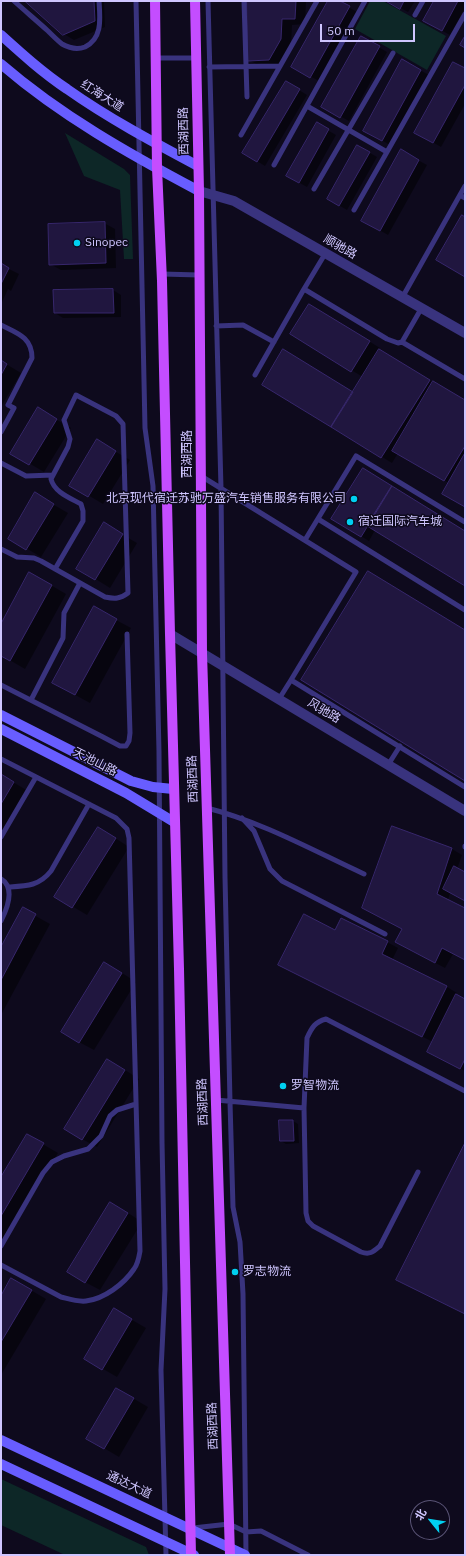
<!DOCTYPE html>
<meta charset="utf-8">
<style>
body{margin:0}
#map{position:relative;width:466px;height:1556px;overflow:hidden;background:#0e0a1d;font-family:"IBM Plex Sans","Noto Sans SC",sans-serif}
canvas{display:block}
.frame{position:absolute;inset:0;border:2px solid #cfc6ff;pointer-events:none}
.north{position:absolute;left:410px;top:1500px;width:40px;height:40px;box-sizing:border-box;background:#0e0a1d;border:1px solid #5b5577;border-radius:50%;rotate:300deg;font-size:11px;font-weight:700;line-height:16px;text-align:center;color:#cfc6ff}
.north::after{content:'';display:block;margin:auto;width:14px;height:18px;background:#00d0f1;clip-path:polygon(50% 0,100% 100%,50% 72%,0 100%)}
.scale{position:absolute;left:320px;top:24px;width:95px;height:18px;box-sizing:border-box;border:2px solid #cfc6ff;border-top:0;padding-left:5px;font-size:12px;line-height:14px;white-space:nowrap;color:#cfc6ff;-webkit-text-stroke:3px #0e0a1d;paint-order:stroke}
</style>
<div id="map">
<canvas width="466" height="1556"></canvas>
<div class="frame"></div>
<div class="north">北</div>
<div class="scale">50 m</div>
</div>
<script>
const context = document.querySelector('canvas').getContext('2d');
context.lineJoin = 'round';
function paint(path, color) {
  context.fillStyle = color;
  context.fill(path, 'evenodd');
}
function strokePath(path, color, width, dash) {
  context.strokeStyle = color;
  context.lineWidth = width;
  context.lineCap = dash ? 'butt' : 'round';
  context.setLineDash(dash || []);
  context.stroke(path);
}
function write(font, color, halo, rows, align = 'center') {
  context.font = font + ' "IBM Plex Sans","Noto Sans SC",sans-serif';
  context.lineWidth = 3;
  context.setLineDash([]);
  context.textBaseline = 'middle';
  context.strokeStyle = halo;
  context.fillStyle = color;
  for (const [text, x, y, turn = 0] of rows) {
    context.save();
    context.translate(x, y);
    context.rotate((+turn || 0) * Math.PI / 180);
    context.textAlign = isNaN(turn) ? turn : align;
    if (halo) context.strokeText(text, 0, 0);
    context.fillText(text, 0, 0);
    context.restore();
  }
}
paint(new Path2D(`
 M370 1H383L446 36 427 70 355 29Z
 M65 133 124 169 130 175 133 259H124L120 190 84 176Z
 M1 1479 146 1547 149 1555H65L1 1525Z`), '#0d2727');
paint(new Path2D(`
 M27 1H104L105 27 74 40 64 34Z
 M248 1H306L305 24 292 25 291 45 280 66H260L249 60Z
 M329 1H338L357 12 319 81 293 67Z
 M388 1H415L408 12Z
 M435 1H465V8L450 35 424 21Z
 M361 37 387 52 349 121 323 107Z
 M403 61 429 75 390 145 364 130Z
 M465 69V104L441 147 415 132Z
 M286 82 307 95 265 166 244 153Z
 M317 124 336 135 307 187 287 176Z
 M358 146 377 157 347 210 328 199Z
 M401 151 427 165 388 235 362 220Z
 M104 223 115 229 116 268 61 270 50 264Z
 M1 265 19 274 11 291 8 289 2 302Z
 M113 290 121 295V317L63 318 55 313Z
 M320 311 380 348 379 350 465 401V506L449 483 398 453 392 463 263 384 353 393 363 377 291 334Z
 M1 361 21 373 1 407Z
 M38 409 71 428 44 472 12 453Z
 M97 441 130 460 103 504 71 485Z
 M35 494 68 513 41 557 9 538Z
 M333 519 465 532V585L375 530 369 541Z
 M104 524 137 543 110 588 78 568Z
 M30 573 66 594 25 669 1 655V626Z
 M116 620 131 628 90 703 68 691Z
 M1 775 28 791 1 835Z
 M112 836 129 847 87 915 55 896Z
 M452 849 462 855 457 869 465 873V900L450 893 448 900 465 910V960L453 954 445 968 407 948Z
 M23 909 50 924 1 1015V950Z
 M336 931 387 942 398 948 392 960 447 987 457 993 456 996 465 1000V1071L428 1052 433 1042 290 970Z
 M119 971 136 982 94 1050 79 1042Z
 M122 1068 139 1079 97 1147 82 1139Z
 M293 1121 298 1124 299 1143 286 1144 281 1141Z
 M27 1135 58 1153 2 1247 1 1179Z
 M125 1211 142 1222 100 1290 85 1282Z
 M12 1279 46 1299 1 1375V1298Z
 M115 1310 146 1328 117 1377 86 1359Z
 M117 1389 148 1407 119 1457 87 1438Z`), '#0007');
const building = new Path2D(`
 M25 1H94L95 21 63 35Z
 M247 1H296L295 19H282L281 39 269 60 248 61Z
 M328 1H340L350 6 310 78 291 67Z
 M386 1H404L400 9Z
 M434 1H458L442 31 423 21Z
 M361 36 380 46 340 118 321 107Z
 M465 36V48L460 45Z
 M402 59 421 70 382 141 363 131Z
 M453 62 465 68V85L433 143 414 133Z
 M286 81 300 89 257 162 242 153Z
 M317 122 329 129 299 183 286 176Z
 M357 145 370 152 339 206 327 199Z
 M401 149 419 160 380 231 361 221Z
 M462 215 465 217V277L436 260Z
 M105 222 106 263 49 265 48 224Z
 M1 263 9 268 1 284Z
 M113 289 114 313H54L53 290Z
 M309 304 370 341 351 372 290 334Z
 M283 349 353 392 331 427 262 385Z
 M379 349 430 380 381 458 331 427Z
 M1 360 7 364 1 375Z
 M433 381 465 400V446L444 481 392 451Z
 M38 407 57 419 29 465 10 454Z
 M97 439 116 451 88 497 69 486Z
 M465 453V507L442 494Z
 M363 468 392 486 361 537 331 519Z
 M392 486 465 531V586L367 526Z
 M35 492 54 504 26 550 8 539Z
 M104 522 123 534 95 580 76 569Z
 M368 571 465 630V781L301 680Z
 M29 572 52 585 10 661 1 656V624Z
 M94 606 117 619 75 695 52 683Z
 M1 774 14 782 1 804Z
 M392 826 452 848 437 894 465 908V960L442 948 435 963 395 942 402 929 362 908Z
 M98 827 116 838 72 908 54 897Z
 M454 866 465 872V901L443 889Z
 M23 907 36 914 1 980V947Z
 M304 914 335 930 341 918 388 941 382 954 447 986 422 1037 278 965Z
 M104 962 122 973 79 1043 61 1032Z
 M456 994 465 999V1059L460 1069 427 1052Z
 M107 1059 125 1070 82 1140 64 1129Z
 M279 1120H293L294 1141H280Z
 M27 1134 44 1143 1 1216V1177Z
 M465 1143V1314L396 1280Z
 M110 1202 128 1213 85 1283 67 1272Z
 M11 1278 32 1290 1 1342V1296Z
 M114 1308 132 1319 102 1370 84 1359Z
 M116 1388 134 1398 104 1449 86 1439Z`);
paint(building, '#20163f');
strokePath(building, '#37276c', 1);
strokePath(new Path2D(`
 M14 1C25 11 37 21 48 31 52 35 57 40 62 44 69 48 77 50 85 47 103 38 100 18 99 1
 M136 1 145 428 153 486 159 752 162 1142 165 1289 161 1370 166 1555
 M208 1 221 488 225 877 230 1102 233 1207 240 1242 243 1294 246 1555
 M244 1 247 97
 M415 15 423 1
 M156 58H196
 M209 67 280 66
 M307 106 387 152 465 14
 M241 135 317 1
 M274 165 365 1
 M314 189 393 53
 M460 195 465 198
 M354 210 387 152
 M162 274 199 275
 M304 289 325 254
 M402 298 465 186
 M421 309 402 342 465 379
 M1 325C17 333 32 337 32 358L8 405 14 408 1 432
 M216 326 243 325 274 342
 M255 375 304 289 387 339 398 343 402 342
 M1 463 26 476 53 475
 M201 476 356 572 291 680
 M318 519 465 610
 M305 540 356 456 465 522
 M1 549 17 557 34 558 41 561 105 597C115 599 120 599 128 593L123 424 116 416 76 395 64 420 70 439 68 447 51 479C54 492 70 498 81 504L83 511V521L55 569
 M1 685 103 737 120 746H126L129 741 130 733 127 634
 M279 699 291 680 465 787
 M31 700 63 638 64 613 80 583
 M1 759 116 818 127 829 129 838 140 1251C139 1257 138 1264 134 1269 124 1284 104 1299 86 1301 77 1302 69 1299 61 1297L1 1265
 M388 765 400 746
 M207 808C262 822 312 850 364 874
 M242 818 254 831 270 869 282 881 385 934
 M1 837 36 777
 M465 846V847
 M1 879C16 888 7 909 1 921
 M8 887C27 886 39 886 51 871L89 804
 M216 1100 304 1108 307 1038C312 1027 315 1022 326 1019L465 1091
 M304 1108 306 1213 308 1221 313 1226 361 1252C370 1255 373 1252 380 1246L418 1172
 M1 1246 43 1173 52 1162 64 1156 88 1149 101 1136 110 1116 117 1110 136 1104
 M193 1528 229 1524 246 1532 261 1531 308 1555`), '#39337e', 5);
strokePath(new Path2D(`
 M199 191 234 201 465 333
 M170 634 465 811`), '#39337e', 10);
strokePath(new Path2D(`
 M1 35C22 54 43 73 67 89 108 118 153 142 198 166
 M1 64C60 115 129 154 199 191
 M1 715 131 781 153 787 173 789
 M1 729 126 793 174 822
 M1 1440 245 1555
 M1 1464 194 1555`), '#685dff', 10);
strokePath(new Path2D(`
 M155 1 157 168 162 281 170 634 179 969 191 1555
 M195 1 199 191 202 653 230 1555`), '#c44dff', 10);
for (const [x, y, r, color] of [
 [77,243,4,"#00d0f1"],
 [354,499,4,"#00d0f1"],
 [350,522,4,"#00d0f1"],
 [283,1086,4,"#00d0f1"],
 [235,1272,4,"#00d0f1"]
]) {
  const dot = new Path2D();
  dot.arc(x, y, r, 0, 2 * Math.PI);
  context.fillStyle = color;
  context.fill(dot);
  strokePath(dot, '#0e0a1d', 1.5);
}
write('12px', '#cfc6ff', '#0e0a1d', [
 ["红海大道",102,96,32],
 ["西湖西路",184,131,-91],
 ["顺驰路",340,247,30],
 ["西湖西路",188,454,-90],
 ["风驰路",324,711,31],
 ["天池山路",95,762,27],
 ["西湖西路",193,779,-92],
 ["西湖西路",203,1102,-92],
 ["西湖西路",213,1426,-92],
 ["通达大道",129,1485,25]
]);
write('12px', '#cfc6ff', '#0e0a1d', [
 ["Sinopec",85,243],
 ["北京现代宿迁苏驰万盛汽车销售服务有限公司",346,499,"right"],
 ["宿迁国际汽车城",358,522],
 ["罗智物流",291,1086],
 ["罗志物流",243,1272]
], 'left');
</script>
